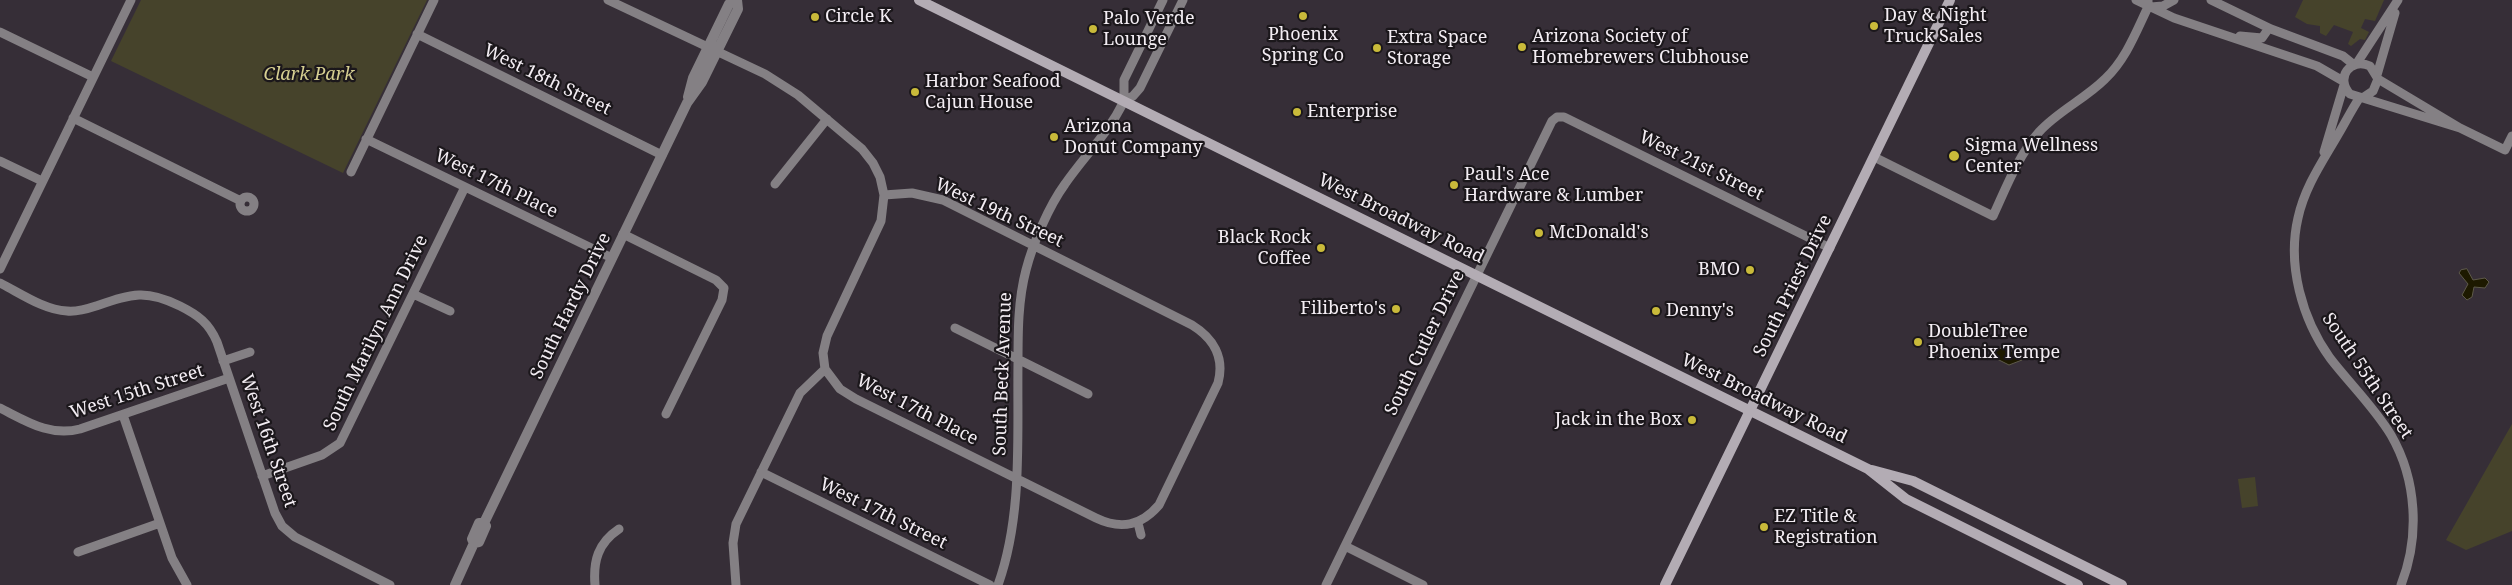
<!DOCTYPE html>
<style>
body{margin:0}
canvas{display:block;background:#362e37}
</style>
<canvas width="2512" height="585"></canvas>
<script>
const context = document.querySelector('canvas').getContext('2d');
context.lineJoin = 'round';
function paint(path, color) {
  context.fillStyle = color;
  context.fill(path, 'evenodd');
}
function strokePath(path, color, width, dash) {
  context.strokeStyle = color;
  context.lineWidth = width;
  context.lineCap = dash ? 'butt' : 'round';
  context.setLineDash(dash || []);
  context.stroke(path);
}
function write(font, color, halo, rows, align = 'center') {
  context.font = font + ' "Noto Serif",serif';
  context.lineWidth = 4.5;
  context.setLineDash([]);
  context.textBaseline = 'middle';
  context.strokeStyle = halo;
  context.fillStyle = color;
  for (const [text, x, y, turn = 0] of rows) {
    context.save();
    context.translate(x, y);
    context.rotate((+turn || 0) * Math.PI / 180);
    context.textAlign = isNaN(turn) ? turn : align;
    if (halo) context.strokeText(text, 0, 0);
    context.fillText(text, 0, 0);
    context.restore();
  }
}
paint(new Path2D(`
 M141 0H427L343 173 111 61Z
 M2303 0H2384L2375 21 2365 19 2361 28 2369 32 2365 40 2360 39 2351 46 2348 44 2353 32 2334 25 2326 36 2320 33V26L2307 24 2295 17Z
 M2512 424V531L2466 550 2446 540Z
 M2255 477 2258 506 2242 508 2238 479Z`), '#46432b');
const water = new Path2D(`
 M2467 269 2473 280 2485 278 2489 282 2485 288 2474 287 2472 297 2467 300 2462 295 2468 284 2459 273 2461 270Z
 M2002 348 2009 352 2016 349 2023 353 2022 360 2009 365 1997 359 1994 351Z`);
paint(water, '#1d1900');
strokePath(water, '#5d5949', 1);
strokePath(new Path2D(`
 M608 0 765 74 798 95 862 149 873 163 880 177 884 195 881 221 827 336 823 353 825 369 800 393 736 524 733 543 736 585
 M2136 0 2174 18 2317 66 2343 81
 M2211 0 2271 29 2343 56 2353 64
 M2151 7 2163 6 2174 0
 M0 32 93 77
 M417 34 662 155
 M2240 36 2262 38 2269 28
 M2357 63 2398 0
 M2377 75 2395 13
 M2378 79 2460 128 2505 150 2512 136
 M2360 97C2352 109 2346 121 2339 133 2323 161 2305 186 2298 218 2287 265 2302 319 2330 358 2350 384 2374 407 2391 435 2417 480 2420 537 2401 585
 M2364 97 2373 91 2378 79 2370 66C2350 57 2335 78 2350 94L2460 128
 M1124 101 1133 96 1140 88 1183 0
 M1124 101V80L1163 0
 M73 118 241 201
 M366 139 612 258
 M2324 152 2344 85
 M1874 157 1993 216C2006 188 2018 156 2039 132 2058 111 2085 99 2105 79 2126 59 2136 32 2148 7V0
 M0 161 42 181
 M351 172 434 0
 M775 184 827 119
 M240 204a7 7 0 1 1 14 0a7 7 0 1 1-14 0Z
 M623 234 716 280 724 288 722 300 666 414
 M0 269 131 0
 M0 283C20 293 44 310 67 311 77 312 87 309 96 306 132 294 145 289 180 306 198 315 209 323 217 342L275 513 282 526 295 537 390 585
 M413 294 450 311
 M955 328 1088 394
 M223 361 250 352
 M825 369 840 389 856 399 1096 518C1121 530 1141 526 1159 505L1218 383C1225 357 1213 338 1192 325L943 200 912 193 884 195
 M0 408C26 421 50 437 80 429L229 378
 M123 415 172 558 187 585
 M761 472 990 585
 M262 476 322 455 340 443 465 187
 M1138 523 1141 535
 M1345 546 1423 585
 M78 552 160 523
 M595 585C593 561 598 543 619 529
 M998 585C1023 515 1017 437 1018 364 1018 332 1018 300 1026 270 1033 243 1049 206 1065 184 1085 155 1108 134 1124 101
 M1326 585 1552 121 1557 117H1564L1830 248`), '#848084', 9);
strokePath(new Path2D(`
 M688 97 693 78 729 4 736 0
 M474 543 479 542 486 526 484 523 687 103 702 82 738 9 737 0
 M455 585 474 543 472 539 479 523H484`), '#848084', 10);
strokePath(new Path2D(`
 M919 0 1868 469 1906 499 2078 585
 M1872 470 1913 481 2122 585
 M1665 585 1950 0`), '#b3acb4', 10);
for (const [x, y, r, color] of [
 [1303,16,5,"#c9ba3a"],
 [815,17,5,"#c9ba3a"],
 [1874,26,5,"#c9ba3a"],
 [1093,29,5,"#c9ba3a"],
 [1522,47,5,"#c9ba3a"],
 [1377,48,5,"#c9ba3a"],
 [915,92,5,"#c9ba3a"],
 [1297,112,5,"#c9ba3a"],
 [1054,137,5,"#c9ba3a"],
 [1954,156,6,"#c9ba3a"],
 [1454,185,5,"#c9ba3a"],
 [1539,233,5,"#c9ba3a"],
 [1321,248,5,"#c9ba3a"],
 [1750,270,5,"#c9ba3a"],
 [1396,309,5,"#c9ba3a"],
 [1656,311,5,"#c9ba3a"],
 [1918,342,5,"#c9ba3a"],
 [1692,420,5,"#c9ba3a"],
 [1764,527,5,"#c9ba3a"]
]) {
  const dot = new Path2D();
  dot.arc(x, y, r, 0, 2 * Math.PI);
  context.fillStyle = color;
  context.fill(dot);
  strokePath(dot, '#1b171b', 2);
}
write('18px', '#f3edf3', '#1b171b', [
 ["Day & Night",1884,16],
 ["Truck Sales",1884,37],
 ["Circle K",825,17],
 ["Palo Verde",1103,19],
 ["Lounge",1103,40],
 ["Phoenix",1303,35,"center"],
 ["Spring Co",1303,56,"center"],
 ["Arizona Society of",1532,37],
 ["Homebrewers Clubhouse",1532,58],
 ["Extra Space",1387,38],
 ["Storage",1387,59],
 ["Harbor Seafood",925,82],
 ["Cajun House",925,103],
 ["Enterprise",1307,112],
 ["Arizona",1064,127],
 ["Donut Company",1064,148],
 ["Sigma Wellness",1965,146],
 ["Center",1965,167],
 ["Paul's Ace",1464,175],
 ["Hardware & Lumber",1464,196],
 ["McDonald's",1549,233],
 ["Black Rock",1311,238,"right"],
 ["Coffee",1311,259,"right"],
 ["BMO",1740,270,"right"],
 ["Filiberto's",1386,309,"right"],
 ["Denny's",1666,311],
 ["DoubleTree",1928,332],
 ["Phoenix Tempe",1928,353],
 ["Jack in the Box",1682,420,"right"],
 ["EZ Title &",1774,517],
 ["Registration",1774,538]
], 'left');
write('italic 18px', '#d6cf91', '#1b171b', [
 ["Clark Park",309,75]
]);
write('18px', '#f3edf3', '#1b171b', [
 ["West 18th Street",547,80,26],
 ["West 21st Street",1701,166,26],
 ["West 17th Place",496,184,26],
 ["West 19th Street",999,213,25],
 ["West Broadway Road",1401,219,26],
 ["South Priest Drive",1793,286,-64],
 ["South Hardy Drive",571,306,-64],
 ["South Marilyn Ann Drive",376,333,-64],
 ["South Cutler Drive",1425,343,-64],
 ["South Beck Avenue",1003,374,-88],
 ["South 55th Street",2367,376,56],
 ["West 15th Street",137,392,-18],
 ["West Broadway Road",1764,399,26],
 ["West 17th Place",917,410,27],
 ["West 16th Street",268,441,71],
 ["West 17th Street",883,514,26]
]);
</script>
